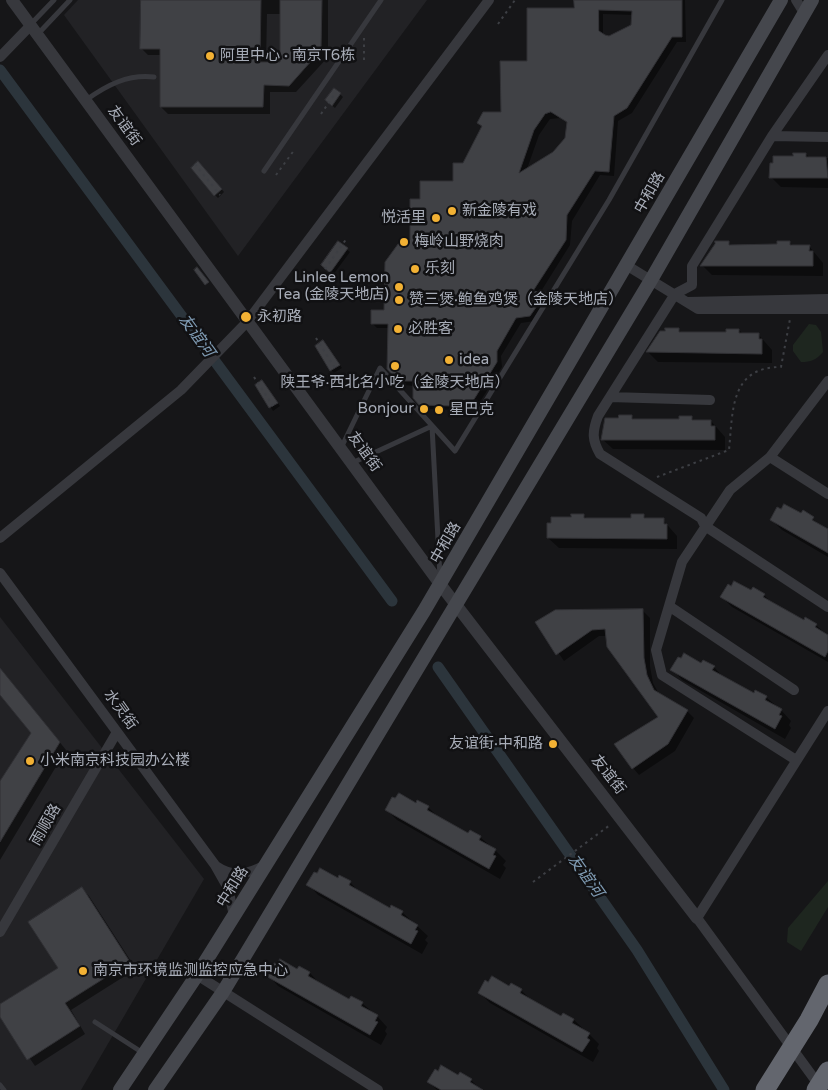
<!DOCTYPE html>
<meta charset="utf-8">
<style>
body{margin:0}
canvas{display:block;background:#161618}
</style>
<canvas width="828" height="1090"></canvas>
<script>
const context = document.querySelector('canvas').getContext('2d');
context.lineJoin = 'round';
function paint(path, color) {
  context.fillStyle = color;
  context.fill(path, 'evenodd');
}
function strokePath(path, color, width, dash) {
  context.strokeStyle = color;
  context.lineWidth = width;
  context.lineCap = dash ? 'butt' : 'round';
  context.setLineDash(dash || []);
  context.stroke(path);
}
function write(font, color, halo, rows, align = 'center') {
  context.font = font + ' "Varela Round","Noto Sans SC",sans-serif';
  context.lineWidth = 5;
  context.setLineDash([]);
  context.textBaseline = 'middle';
  context.strokeStyle = halo;
  context.fillStyle = color;
  for (const [text, x, y, turn = 0] of rows) {
    context.save();
    context.translate(x, y);
    context.rotate((+turn || 0) * Math.PI / 180);
    context.textAlign = isNaN(turn) ? turn : align;
    if (halo) context.strokeText(text, 0, 0);
    context.fillText(text, 0, 0);
    context.restore();
  }
}
paint(new Path2D(`
 M78 0H427L238 256 64 15Z
 M0 617 204 879 81 1090H0Z`), '#222225');
paint(new Path2D(`
 M809 324 816 325 821 332 823 352C816 360 811 362 801 362L793 351V345Z
 M828 881V907L801 951 787 942 788 928Z`), '#1e261f');
paint(new Path2D(`
 M142 0H328V57L296 92H270V114H168L161 107V55H148L142 49ZM267 14H282L281 63H266Z
 M575 0H685L686 42H677L632 113 618 121 614 176 600 175 572 221 570 245 540 293 545 294 550 299 535 321 521 323 501 356 502 367 478 405H457V410L425 409 420 404 414 386 404 385 398 380 389 328H377L372 323 385 311 411 241 422 201 454 182 483 127 479 123 502 113 529 62 575 9ZM603 14 633 15 632 25 609 38 603 35ZM561 118 567 121V138L560 147 527 169 539 135 550 119Z
 M340 94 343 97 335 108 329 103Z
 M806 154 810 158H828V188L781 187 771 177 794 157Z
 M201 165 224 192 218 198 215 195Z
 M728 242 732 246H778L789 242 794 246H809L823 263V276L712 275 702 265Z
 M339 243 350 252 333 275 322 265Z
 M678 329 682 333H727L739 330 743 334H758L772 350V363L658 362 648 352 660 332Z
 M323 342 342 368 334 373 331 370Z
 M262 381 280 406 273 411 256 385Z
 M631 416 635 420H680L691 417 695 421H711L725 437V450L613 449 602 439 620 420Z
 M803 512 828 531V557L782 530 772 520 802 515Z
 M583 515 588 519H632L644 516 648 520H663L677 536V549L559 548 548 538 572 518Z
 M752 592 764 595 775 606 804 622 816 625 828 636V662L732 607 722 597Z
 M643 611 650 618V666L653 683 659 694 687 711 694 718 675 751 639 775 633 768 660 717 607 636H599L564 661 537 622Z
 M702 664 714 667 724 678 754 694 766 697 781 710 791 721 789 725 791 728 785 739 682 680 672 669Z
 M0 668 66 750 0 860V783L32 733 0 693Z
 M416 804 428 807 439 818 468 834 470 831 480 837 495 850 506 861 503 865 506 868 500 879 397 820 386 809Z
 M338 879 350 882 360 893 390 909 402 912 428 936 425 940 428 943 422 954 318 895 308 884Z
 M82 889 89 896 136 969 71 1010 85 1034 35 1066 0 1015V1006L60 968Z
 M299 967 310 973 320 984 350 1000 362 1003 377 1016 387 1027 385 1031 387 1034 381 1045 278 986 268 975 298 970Z
 M511 985 521 990 532 1001 562 1018 563 1015 574 1020 589 1034 599 1044 597 1048 599 1051 593 1062 490 1003 480 993 509 988Z
 M471 1080 481 1090H437L429 1082Z`), '#0007');
strokePath(new Path2D(`
 M0 70 392 601
 M438 667 637 950 724 1090`), '#2c353c', 11);
const building = new Path2D(`
 M141 0H261L260 62H280V0H322L321 50 289 86 264 85 263 107H160V49H140Z
 M574 0H682V37H672L627 108 614 116 609 172 595 171 567 215 566 240 533 291 546 293 530 316 516 318 497 351V362L473 401 453 400V406L419 405 413 398V381H398L387 369 388 324H371V310H384L385 262 401 240H410V199H420V181H453V163H463L482 126 477 123 483 112H501L500 61H527V8H574ZM599 10 632 11 631 25 609 36 605 35 599 31ZM551 112 567 122 565 138 553 152 519 173 534 130 545 114Z
 M334 88 341 93 332 106 325 100Z
 M793 153H806V157H826L828 178H769L770 163H773V156H793Z
 M198 161 222 189 214 196 191 168Z
 M338 241 348 248 330 273 321 265Z
 M715 241H729V245L777 244V241H790V245H810L809 251H813V266H700L715 244Z
 M197 267 209 282 205 285 194 270Z
 M665 328H679V332H726V329H739V333H759V339H762V354L646 352 660 331H665Z
 M323 340 340 365 330 371 315 346Z
 M262 380 278 403 269 408 255 385Z
 M619 415H632V419H679V416H692V420H711V426H715V440H601L605 418H618Z
 M784 504 801 513 803 510 814 517 812 520 828 529V553L770 520 777 507 781 509Z
 M571 514H584V518H631V514H644V518H664V524H667V539L547 538V523H551V517H571Z
 M734 581 751 590 753 587 765 594 763 597 804 620 805 617 817 624 815 627 828 635V651L825 657 720 597 728 584 731 586Z
 M643 609 644 658 647 675 654 690 688 710 668 744 632 769 614 744 658 717 607 647 605 629 592 630 556 655 535 622 555 610Z
 M684 653 701 663 703 660 715 666 712 670 754 693 755 690 767 696 765 700 782 709 779 715 782 716 775 729 670 670 678 657 681 658Z
 M0 668 60 742 0 842V781L31 733 0 695Z
 M399 793 416 803 417 800 429 806 427 810 468 833 470 830 481 836 479 840 496 849 493 855 496 856 489 869 385 810 392 797 395 798Z
 M320 868 338 878 339 875 351 881 349 885 390 908 391 905 403 911 401 915 418 925 415 930 418 931 411 944 306 885 314 872 317 873Z
 M82 887 130 962 65 1003 80 1026 27 1060 0 1017V1004L58 968 28 922Z
 M280 959 297 969 299 966 310 972 308 976 349 999 351 996 363 1002 361 1006 378 1015 375 1021 378 1022 370 1035 266 976 274 963 277 964Z
 M492 976 509 986 511 983 522 989 520 993 561 1016 563 1013 574 1019 572 1023 590 1033 587 1038 590 1040 582 1052 478 993 485 980 488 982Z
 M441 1065 458 1075 460 1072 472 1079 470 1082 483 1090H441L427 1082 435 1069 438 1071Z`);
paint(building, '#404145');
strokePath(building, '#303034', 1);
strokePath(new Path2D(`
 M498 24 515 0
 M364 38V60
 M321 114 334 95
 M195 164 220 195
 M276 175 295 149
 M325 269 347 238
 M316 338 335 368
 M254 377 273 406
 M657 477 729 450C733 410 730 367 781 367L790 319
 M533 882 610 825`), '#3d3f44', 2, [2.5, 4]);
strokePath(new Path2D(`
 M30 25 54 0
 M37 35 70 0
 M86 100C107 85 128 74 154 77
 M264 171 381 0
 M341 448 380 368 455 451 609 200 722 0
 M352 463 432 426 440 577
 M95 1022 143 1053
 M0 1085 4 1090`), '#37383d', 5);
strokePath(new Path2D(`
 M796 0 804 13
 M828 55 772 136 692 266V285L675 294 598 416C592 432 592 440 600 454L701 518 705 526 828 607
 M0 57 30 26
 M772 136 828 137
 M626 265 698 309H828
 M688 302 828 299
 M610 397 710 400
 M770 457 828 494
 M0 538 181 390 247 322 489 0
 M0 573 215 865 228 888 234 916
 M669 606 794 690
 M796 760 662 675 656 650 682 562 730 490 770 457 828 381
 M216 866C233 878 249 874 265 865
 M0 932 117 732
 M197 975 378 1090
 M821 1088 697 918 828 711`), '#37383d', 10);
strokePath(new Path2D(`
 M12 0 440 584 697 918`), '#37383d', 12);
strokePath(new Path2D(`
 M120 1090 197 975 424 611 781 0
 M155 1090 223 992 651 280 812 0`), '#45474d', 14);
strokePath(new Path2D(`
 M765 1090 809 1020 828 984
 M816 1090 828 1071`), '#63666e', 19);
for (const [x, y, r, color] of [
 [210,56,5,"#f2b134"],
 [452,211,5,"#f2b134"],
 [436,218,5,"#f2b134"],
 [404,242,5,"#f2b134"],
 [415,269,5,"#f2b134"],
 [399,287,5,"#f2b134"],
 [399,300,5,"#f2b134"],
 [246,317,6,"#f2b134"],
 [398,329,5,"#f2b134"],
 [449,360,5,"#f2b134"],
 [395,366,5,"#f2b134"],
 [424,409,5,"#f2b134"],
 [439,410,5,"#f2b134"],
 [553,744,5,"#f2b134"],
 [30,761,5,"#f2b134"],
 [83,971,5,"#f2b134"]
]) {
  const dot = new Path2D();
  dot.arc(x, y, r, 0, 2 * Math.PI);
  context.fillStyle = color;
  context.fill(dot);
  strokePath(dot, '#111113', 2);
}
write('15px', '#a8adb8', '#111113', [
 ["阿里中心 · 南京T6栋",220,56],
 ["新金陵有戏",462,211],
 ["悦活里",426,218,"right"],
 ["梅岭山野烧肉",414,242],
 ["乐刻",425,269],
 ["Linlee Lemon",389,278,"right"],
 ["Tea (金陵天地店)",389,295,"right"],
 ["赞三煲·鲍鱼鸡煲（金陵天地店）",409,300],
 ["永初路",257,317],
 ["必胜客",408,329],
 ["idea",459,360],
 ["陕王爷·西北名小吃（金陵天地店）",395,383,"center"],
 ["Bonjour",414,409,"right"],
 ["星巴克",449,410],
 ["友谊街·中和路",543,744,"right"],
 ["小米南京科技园办公楼",40,761],
 ["南京市环境监测监控应急中心",93,971]
], 'left');
write('15px', '#a8adb8', '#111113', [
 ["友谊街",124,126,54],
 ["中和路",650,193,-60],
 ["友谊街",364,452,54],
 ["中和路",446,543,-60],
 ["水灵街",120,710,54],
 ["友谊街",608,775,52],
 ["雨顺路",46,825,-60],
 ["中和路",233,887,-58]
]);
write('italic 16px', '#7f9bb3', '#111113', [
 ["友谊河",196,336,54],
 ["友谊河",585,876,55]
]);
</script>
